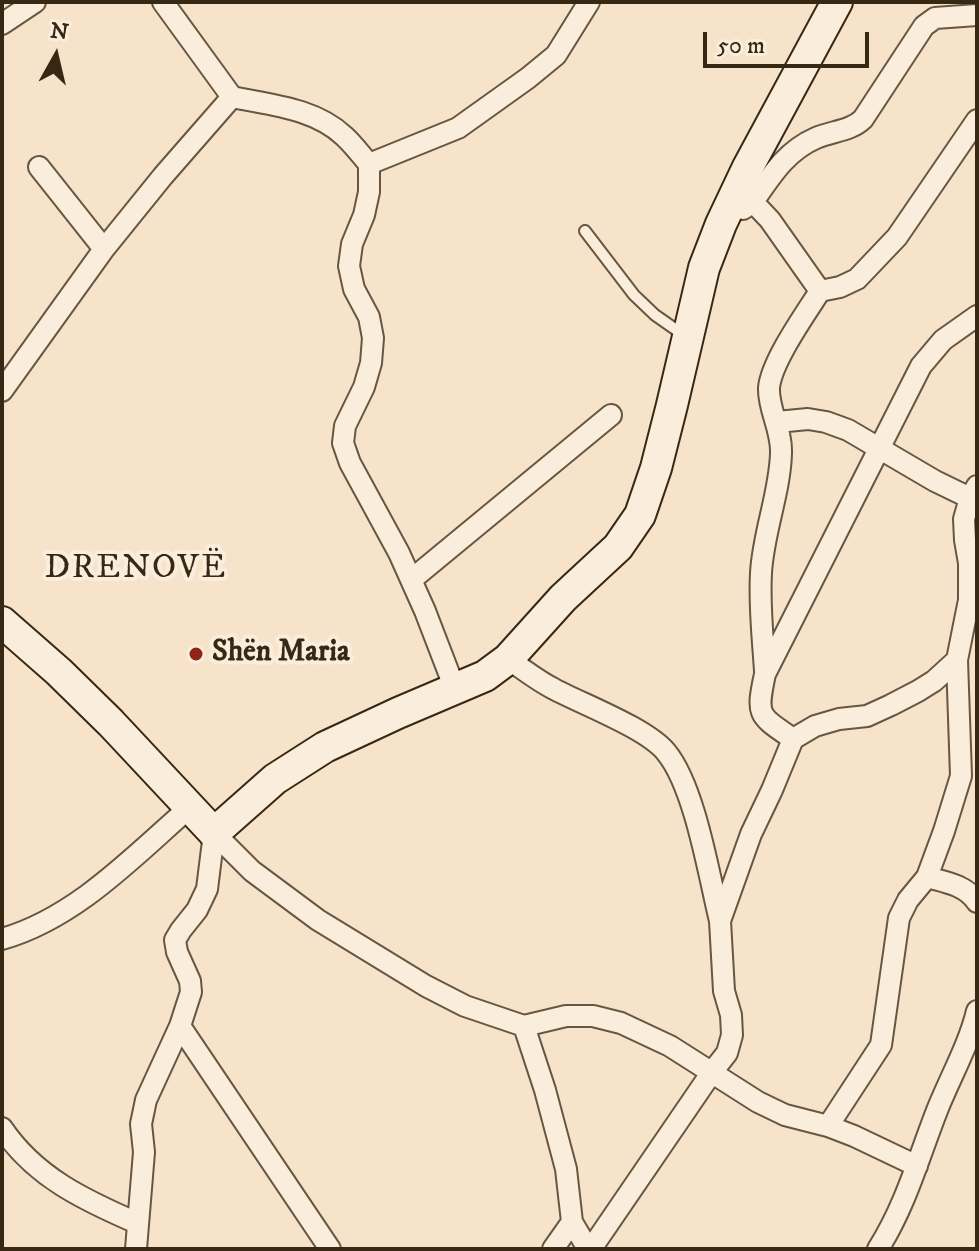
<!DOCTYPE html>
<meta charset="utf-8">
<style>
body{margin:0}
#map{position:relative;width:979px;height:1251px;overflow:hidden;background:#f7e3c9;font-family:"IM FELL DW Pica",serif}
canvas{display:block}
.frame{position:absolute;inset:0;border:4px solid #372814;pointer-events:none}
.north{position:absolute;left:16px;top:16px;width:80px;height:80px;-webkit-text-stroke:6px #faeddc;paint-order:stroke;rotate:8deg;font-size:22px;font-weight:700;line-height:32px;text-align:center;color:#372814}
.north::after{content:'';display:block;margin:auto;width:28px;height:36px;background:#372814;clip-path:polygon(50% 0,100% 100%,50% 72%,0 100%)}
.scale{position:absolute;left:703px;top:32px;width:166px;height:36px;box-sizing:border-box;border:4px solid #372814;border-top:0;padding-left:10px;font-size:24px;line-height:28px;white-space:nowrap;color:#372814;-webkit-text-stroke:6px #faeddc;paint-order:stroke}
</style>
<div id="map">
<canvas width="979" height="1251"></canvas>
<div class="frame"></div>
<div class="north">N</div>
<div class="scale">50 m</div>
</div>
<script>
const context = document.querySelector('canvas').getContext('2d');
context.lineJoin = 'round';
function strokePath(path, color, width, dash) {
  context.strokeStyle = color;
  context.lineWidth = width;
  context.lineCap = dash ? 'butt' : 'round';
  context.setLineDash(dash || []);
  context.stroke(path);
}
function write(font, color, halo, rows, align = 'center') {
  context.font = font + ' "IM FELL DW Pica",serif';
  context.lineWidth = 8;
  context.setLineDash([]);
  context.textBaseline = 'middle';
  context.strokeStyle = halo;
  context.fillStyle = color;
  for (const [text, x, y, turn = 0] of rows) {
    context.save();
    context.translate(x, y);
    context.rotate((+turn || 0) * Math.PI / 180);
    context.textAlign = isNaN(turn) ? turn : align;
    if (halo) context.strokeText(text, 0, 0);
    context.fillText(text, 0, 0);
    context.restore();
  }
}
const lane = new Path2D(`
 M585 231 634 295 655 315 685 336`);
const street = new Path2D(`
 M163 2 232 97C270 105 314 108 344 136 353 144 361 155 369 164V192L364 215 352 244 349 266 354 289 369 317 373 338 371 363 364 387 345 426 343 443 350 463 399 553 425 611 455 689
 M2 24 35 2
 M369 164 458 128 528 78 556 55 589 2
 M39 167 104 249
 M753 202C771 176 786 151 816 138 832 131 851 131 863 119L924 26 935 18 977 15
 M743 209 753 202 770 220 820 291
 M2 391 104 249 163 176 232 97
 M777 422 808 419 826 422 848 430 935 481 970 498
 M411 580 611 415
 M508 659C523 669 538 681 554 689 584 705 646 728 666 752 695 787 709 876 720 921
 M765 671C763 639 759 606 761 573 763 533 780 493 781 453 782 430 768 409 769 388 771 362 806 313 820 291L840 287 857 279 897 237 977 120
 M793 739 815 726 839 719 867 716 891 705 918 691 934 681 957 660 969 600V563L965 540 964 519 970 498 977 486
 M214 833 252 871 318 920 426 986 465 1006 524 1026 566 1016H593L621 1023 670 1046 758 1102 785 1115 828 1126 854 1136 917 1166
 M927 877C945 882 966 885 977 902
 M2 939C76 918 134 856 190 807
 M180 1026 330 1249
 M524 1026 545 1090 566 1169 572 1222 588 1249
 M828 1126 881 1045 899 918 908 900 927 877 944 831 961 776 957 660
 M2 1128C35 1177 84 1200 137 1223
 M136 1249 144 1152 141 1124 146 1100 180 1026 191 992 190 981 177 952 175 940 181 930 197 910 207 889 214 833
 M553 1249 572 1222
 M591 1249 712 1072 727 1053 732 1035 731 1015 724 991 720 921 751 834 772 790 793 739C758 715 756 716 765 674L921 366 943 340 977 316
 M878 1249C906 1205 919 1156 938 1108 951 1076 969 1044 977 1011`);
const secondary = new Path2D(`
 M2 622 59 672 111 723 214 833 275 779 325 747 398 713 485 676 508 659 563 598 618 547 640 515 656 468 672 405 704 268 721 224 748 167 837 2`);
strokePath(lane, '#675741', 14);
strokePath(street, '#675741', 24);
strokePath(secondary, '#372814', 34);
strokePath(lane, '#faeddc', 10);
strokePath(street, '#faeddc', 20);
strokePath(secondary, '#faeddc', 30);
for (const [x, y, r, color] of [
 [196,654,8,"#8f2418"]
]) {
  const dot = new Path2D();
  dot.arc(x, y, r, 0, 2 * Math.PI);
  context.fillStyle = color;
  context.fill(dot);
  strokePath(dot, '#faeddc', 3);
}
write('bold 30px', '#372814', '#faeddc', [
 ["Shën Maria",212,654]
], 'left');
context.letterSpacing = '2px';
write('34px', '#372814', '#faeddc', [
 ["DRENOVË",136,570]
]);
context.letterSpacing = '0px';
</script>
